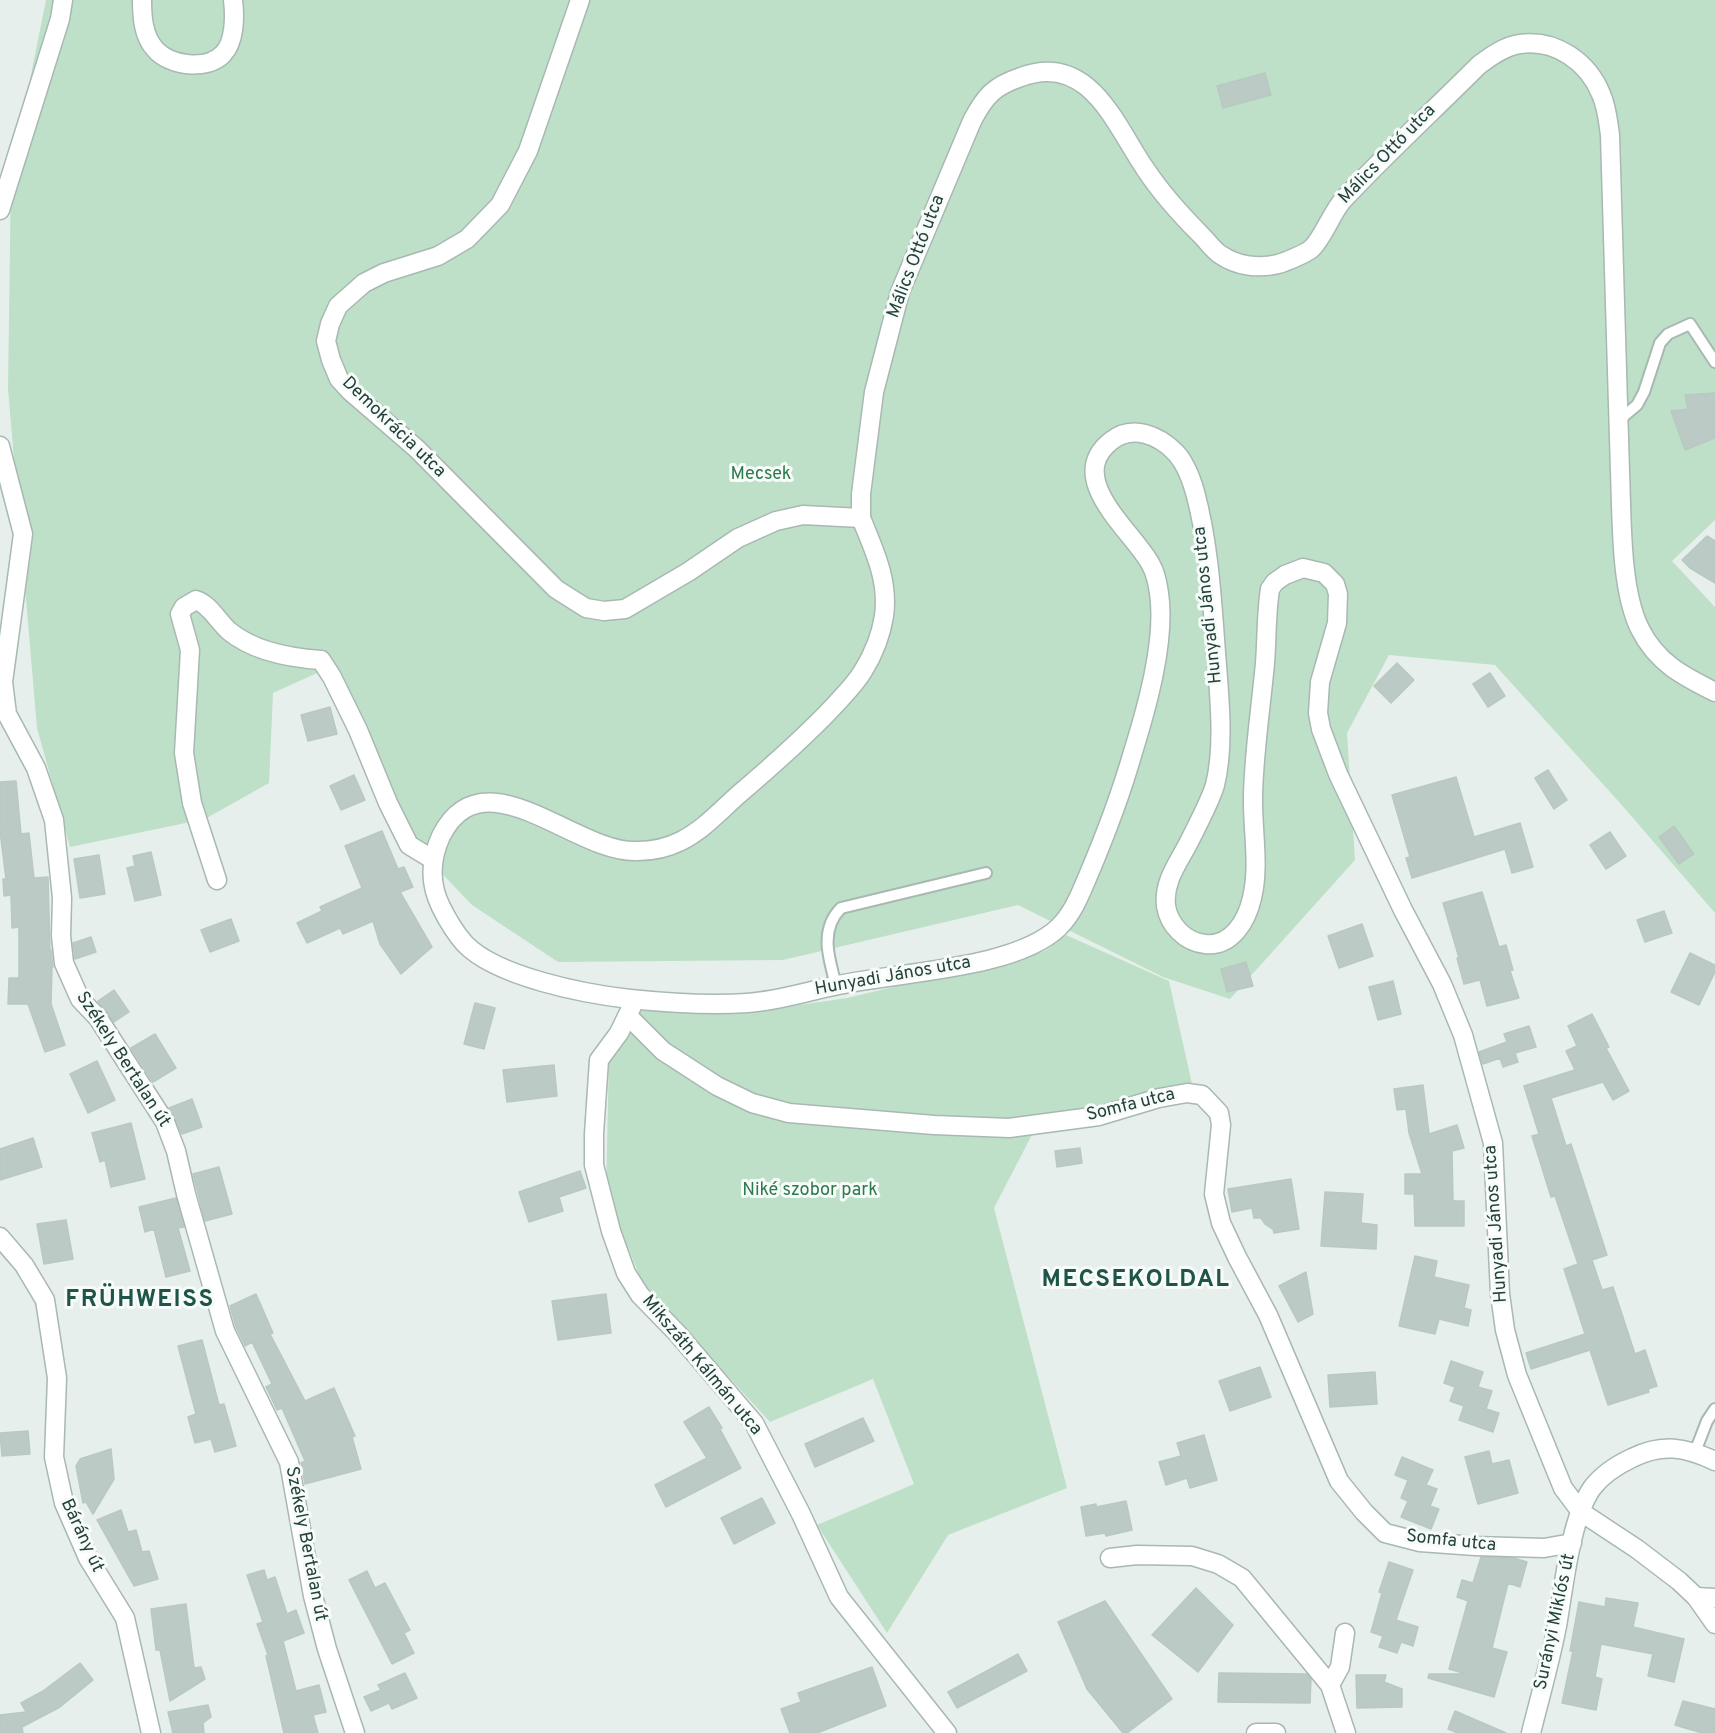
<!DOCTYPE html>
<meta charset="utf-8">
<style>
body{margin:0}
canvas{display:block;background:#e6efeb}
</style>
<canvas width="1715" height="1733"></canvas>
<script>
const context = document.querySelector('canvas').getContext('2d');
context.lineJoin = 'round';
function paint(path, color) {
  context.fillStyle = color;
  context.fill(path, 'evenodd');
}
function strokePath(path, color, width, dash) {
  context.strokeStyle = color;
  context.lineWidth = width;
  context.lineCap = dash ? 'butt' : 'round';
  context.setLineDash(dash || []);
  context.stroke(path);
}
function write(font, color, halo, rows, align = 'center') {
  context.font = font + ' Overpass,sans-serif';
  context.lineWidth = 6;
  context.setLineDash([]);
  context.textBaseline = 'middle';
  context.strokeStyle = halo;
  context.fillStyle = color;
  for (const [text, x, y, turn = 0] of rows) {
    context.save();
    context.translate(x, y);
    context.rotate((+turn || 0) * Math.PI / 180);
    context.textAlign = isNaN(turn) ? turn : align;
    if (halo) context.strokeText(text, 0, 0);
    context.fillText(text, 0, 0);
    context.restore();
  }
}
paint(new Path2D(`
 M46 0H1715V520L1672 561 1715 607V913L1620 803 1495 665 1389 655 1347 733 1355 860 1230 999 1163 977 1018 905 783 960 558 962 472 905 406 836 326 669 273 693 269 783 205 819 70 847 37 728 8 389 11 174Z
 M1066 935 1169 981 1192 1084 1035 1129 994 1208 1067 1488 948 1535 887 1633 817 1525 914 1484 873 1379 770 1422 643 1284 606 1194 609 1056 637 1008 738 1014 847 998 1045 951Z`), '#bfe0c8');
const building = new Path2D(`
 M1265 73 1271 95 1223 108 1217 86Z
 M1715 393V438L1685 450 1671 411 1688 409 1685 395Z
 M1707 536 1715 541V583L1690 568 1682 560Z
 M1397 663 1414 680 1391 703 1374 686Z
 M1490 673 1505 696 1488 707 1473 684Z
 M330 707 337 734 308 741 301 715Z
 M1548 770 1567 800 1554 809 1535 778Z
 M354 775 365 800 341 810 330 786Z
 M1456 777 1474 837 1520 823 1533 867 1512 873 1505 849 1412 878 1406 858 1410 857 1392 795Z
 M16 781 21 834 29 833 34 878 48 877 50 951 51 950 53 967H52L51 1004 65 1045 45 1052 28 1004H8L9 978H19V927L12 928 11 895 4 896 3 879H6L0 831V782Z
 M1674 826 1694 854 1679 864 1659 837Z
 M382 831 398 869 404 867 413 887 400 892 432 947 401 974 380 944 373 921 343 934 340 928 307 943 297 923 322 911 320 907 362 888 345 846Z
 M1610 832 1626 856 1606 869 1590 845Z
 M151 852 161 895 135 901 127 868 135 866 133 856Z
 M99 855 105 894 80 898 74 859Z
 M1482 892 1499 947 1506 945 1513 970 1510 971 1519 998 1487 1006 1480 980 1464 984 1457 958H1459L1443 903Z
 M1664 911 1672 933 1645 942 1637 920Z
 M231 919 239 941 210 952 201 930Z
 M1362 924 1373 956 1339 968 1328 936Z
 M91 937 96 952 75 959 73 943Z
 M1690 953 1715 965V972L1699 1005 1671 992Z
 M1246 962 1253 986 1227 992 1221 969Z
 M1393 981 1401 1014 1378 1020 1369 987Z
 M114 990 129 1012 114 1022 98 1001Z
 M475 1003 495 1008 484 1049 464 1044Z
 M1592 1014 1609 1047 1606 1048 1629 1091 1613 1100 1603 1082 1551 1098 1566 1146 1571 1144 1607 1255 1592 1260 1602 1290 1613 1287 1635 1354 1645 1350 1657 1386 1648 1389 1649 1392 1608 1405 1590 1350 1531 1369 1526 1353 1585 1334 1564 1269 1578 1264 1555 1196 1551 1197 1532 1136 1539 1134 1524 1086 1575 1070 1566 1051 1577 1046 1568 1026Z
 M1529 1026 1536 1047 1515 1053 1518 1062 1503 1067 1500 1058 1483 1064 1479 1052 1507 1042 1504 1034Z
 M155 1034 176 1068 153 1082 131 1048Z
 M97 1061 115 1100 88 1113 70 1074Z
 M554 1065 557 1096 507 1102 503 1070Z
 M1423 1085 1429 1134 1457 1125 1464 1148 1452 1151 1453 1201H1464V1226H1415L1414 1194H1405V1174H1422L1409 1133 1406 1109 1397 1110 1394 1089Z
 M192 1099 202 1127 182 1134 169 1108Z
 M131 1123 145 1179 111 1187 105 1160 100 1162 92 1133Z
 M33 1138 42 1167 0 1180V1149Z
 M1080 1148 1082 1163 1057 1167 1055 1151Z
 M219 1167 232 1214 205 1221 193 1174Z
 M580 1171 586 1188 559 1197 563 1211 529 1222 519 1192Z
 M1291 1179 1299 1229 1274 1233 1273 1229 1265 1224 1261 1218H1254L1252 1208 1232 1212 1228 1189Z
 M1325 1192 1363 1194 1361 1223 1377 1225 1376 1249 1321 1246Z
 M176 1198 184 1227 178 1228 190 1271 166 1277 154 1229 145 1232 139 1207Z
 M66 1220 73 1259 44 1264 37 1224Z
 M1415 1256 1437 1261 1434 1277 1469 1285 1464 1308 1471 1310 1468 1326 1439 1319 1435 1334 1399 1326Z
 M1306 1272 1313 1314 1298 1322 1279 1286Z
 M256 1294 273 1333 270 1334 305 1401 334 1388 355 1436 352 1437 361 1469 305 1484 301 1463 305 1461 282 1408 277 1410 266 1387 272 1384 252 1342 245 1346 236 1327 230 1306Z
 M606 1294 611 1333 558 1340 552 1301Z
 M202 1340 219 1405 224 1404 236 1446 215 1452 211 1439 195 1443 188 1417 196 1414 178 1346Z
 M1451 1361 1483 1372 1478 1387 1492 1391 1486 1409 1499 1413 1493 1432 1459 1420 1464 1406 1450 1401 1455 1387 1444 1383Z
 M1260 1367 1271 1397 1230 1411 1219 1381Z
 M1375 1372 1377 1404 1330 1407 1328 1375Z
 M709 1407 722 1428 720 1429 741 1468 666 1507 655 1485 707 1458 684 1422Z
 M863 1418 874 1441 815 1467 805 1444Z
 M28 1431 30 1454 2 1456 0 1433Z
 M1204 1435 1217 1480 1190 1488 1187 1478 1166 1485 1159 1462 1181 1456 1177 1443Z
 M111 1449 114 1479 93 1514 86 1502 83 1503 76 1466 80 1459Z
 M1489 1451 1492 1464 1509 1460 1518 1493 1478 1504 1465 1457Z
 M1402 1457 1433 1470 1426 1485 1437 1489 1430 1506 1439 1509 1431 1529 1401 1517 1408 1501 1401 1498 1408 1480 1395 1475Z
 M762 1498 775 1523 734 1544 721 1518Z
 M1126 1501 1132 1530 1106 1536 1105 1533 1086 1536 1081 1507 1096 1504V1507Z
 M121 1510 128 1532 136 1530 142 1552 149 1551 158 1579 134 1586 97 1520Z
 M1481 1557 1514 1558 1527 1562 1520 1587 1508 1583 1492 1648 1507 1652 1494 1697 1428 1678 1429 1674H1466L1449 1669 1468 1601 1457 1597 1462 1580 1473 1583Z
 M1389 1562 1413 1570 1396 1620 1418 1627 1413 1646 1401 1642 1397 1653 1379 1647 1383 1636 1371 1632 1382 1593 1379 1592Z
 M264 1570 267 1580 275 1577 287 1614 296 1610 304 1633 283 1641 296 1691 319 1685 326 1712 313 1715 318 1733H284L266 1656 268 1655 257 1624 263 1622 247 1575Z
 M367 1571 375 1588 385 1583 410 1630 404 1633 414 1653 392 1664 349 1580Z
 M1196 1588 1233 1625 1198 1672 1152 1635Z
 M1606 1598 1638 1603 1633 1627 1684 1639 1674 1682 1648 1676 1653 1654 1601 1644 1595 1677 1602 1679 1596 1710 1562 1703 1573 1651H1570L1579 1602 1605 1607Z
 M1105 1601 1172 1699 1127 1733H1123L1087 1689 1058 1622Z
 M186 1604 194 1668 201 1667 205 1679 170 1701 160 1650H156L151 1609Z
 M1018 1654 1027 1671 957 1708 948 1692Z
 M80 1663 93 1680 60 1707 22 1727 23 1733H0V1715L26 1712 21 1703 43 1691Z
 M872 1667 886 1706 817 1733H790L781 1709 801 1702 798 1693Z
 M405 1673 417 1698 392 1709 389 1703 371 1711 364 1697 381 1690 378 1685Z
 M1219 1673 1307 1674 1311 1679 1310 1703 1218 1702Z
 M1356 1675H1386L1384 1682 1402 1689V1707L1357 1708Z
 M1683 1701 1715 1709V1733H1702L1675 1725Z
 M208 1705 211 1717 203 1723 204 1733H173L168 1712Z
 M1455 1711 1506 1733H1458L1448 1729Z`);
paint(building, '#bbcac4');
strokePath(building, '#b8c9c2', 1.5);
const service = new Path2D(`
 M1618 421 1637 405 1644 392 1660 343 1668 334 1690 324 1715 362
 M836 985C829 959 819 930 841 908L986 873
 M1695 1452 1707 1421 1715 1409`);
const minor = new Path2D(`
 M142 0C142 16 143 36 155 49 169 66 207 71 223 54 235 42 235 16 233 0
 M0 210 60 19 63 0
 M0 446 23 534 3 682 7 714 36 768 54 820 62 898 61 936 64 963 80 999 98 1018 165 1122 176 1151 186 1194 225 1331 289 1462 313 1596 327 1649 355 1733
 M861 518V494L874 392 900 292 972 121C985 96 994 86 1021 77 1090 51 1116 127 1146 170 1162 194 1181 215 1202 236 1208 242 1214 251 1221 255 1237 266 1259 269 1278 264 1285 262 1305 254 1311 249 1322 240 1332 212 1343 200 1387 153 1434 110 1479 65 1491 56 1505 46 1520 44 1556 39 1588 62 1601 94 1607 107 1608 121 1610 135 1614 247 1616 360 1620 472 1622 518 1620 589 1640 629 1657 663 1683 676 1715 692
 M217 880 192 803 184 753 190 650 180 614 184 607 196 600C209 604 218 621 229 631 253 651 291 658 321 660L332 677 358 730 388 803 409 845 432 859
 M632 1006 619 1033 599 1060 594 1134V1165L611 1231 626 1273 640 1295 677 1333 754 1423 801 1514 839 1597 947 1733
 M629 1017 663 1051 717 1086 752 1103 789 1113 934 1125 1009 1128 1099 1116 1159 1098 1187 1093 1202 1095 1219 1113 1221 1125 1214 1194 1221 1223 1237 1257 1268 1315 1339 1481 1364 1512 1385 1533 1420 1542 1475 1546 1544 1548 1572 1543
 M0 1237 24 1265 45 1300 57 1378 54 1457 64 1503 88 1558 125 1618 151 1733
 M1110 1558 1137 1555 1192 1556 1218 1564 1242 1578 1330 1685 1346 1733
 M1696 1597 1715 1598
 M1330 1685 1340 1667 1345 1633
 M1256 1733H1276`);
const tertiary = new Path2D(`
 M580 0 528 151 500 205 467 239 438 256 384 273 364 283 338 306 330 324 326 341 331 360 339 379 350 391 417 449 556 589 586 608 604 611 625 609 688 572 738 538 776 521 803 515 861 518C874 550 889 580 884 616 881 635 873 655 863 671 856 683 845 694 835 705 805 737 772 766 738 795 720 811 703 830 681 841 669 847 652 851 638 851 576 855 484 751 441 836 430 860 429 883 441 907 447 919 456 934 465 944 497 977 585 994 630 999 669 1003 708 1006 747 1003 777 1001 805 992 834 986 894 972 1015 970 1059 927 1073 913 1080 895 1088 876 1105 836 1121 794 1133 752 1147 707 1166 640 1159 593 1158 586 1155 572 1151 565 1134 532 1063 479 1111 441 1132 424 1159 435 1176 453 1186 464 1191 478 1195 492 1209 544 1212 599 1216 653 1219 693 1225 745 1215 785 1211 799 1198 824 1191 838 1180 861 1163 880 1166 906 1169 925 1185 942 1205 944 1232 947 1247 920 1252 898 1260 865 1252 828 1253 795 1254 751 1261 707 1265 663 1267 638 1266 614 1270 589L1275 582 1285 575 1303 568 1324 573 1335 584 1338 594 1337 623 1320 682 1318 713 1321 729 1338 774 1403 910 1442 984 1463 1035 1493 1143 1500 1294 1505 1330 1517 1375 1563 1488 1581 1512 1637 1549 1679 1581 1696 1597 1715 1624
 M1531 1733C1540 1697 1550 1662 1557 1626 1564 1587 1570 1520 1592 1488 1602 1475 1617 1465 1632 1458 1662 1443 1685 1447 1715 1461`);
strokePath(service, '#a8b8b2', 14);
strokePath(minor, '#a8b8b2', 21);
strokePath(tertiary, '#a8b8b2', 21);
strokePath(service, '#fff', 10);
strokePath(minor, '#fff', 18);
strokePath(tertiary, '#fff', 18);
write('18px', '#24423a', '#f7fbf9', [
 ["Málics Ottó utca",1388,155,-46],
 ["Málics Ottó utca",917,257,-69],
 ["Demokrácia utca",393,428,44],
 ["Hunyadi János utca",1209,605,-96],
 ["Hunyadi János utca",893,977,-10],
 ["Székely Bertalan út",122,1060,57],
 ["Somfa utca",1131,1106,-14],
 ["Hunyadi János utca",1497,1224,-94],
 ["Mikszáth Kálmán utca",701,1366,50],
 ["Bárány út",81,1536,65],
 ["Somfa utca",1451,1542,6],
 ["Székely Bertalan út",305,1544,79],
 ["Surányi Miklós út",1556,1622,-78]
]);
write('18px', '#2d7a4b', '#f7fbf9', [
 ["Mecsek",761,475],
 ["Niké szobor park",810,1191]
]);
context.letterSpacing = '1.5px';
write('bold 24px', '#1f5548', '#f7fbf9', [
 ["MECSEKOLDAL",1136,1281],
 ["FRÜHWEISS",140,1301]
]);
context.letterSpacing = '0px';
</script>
